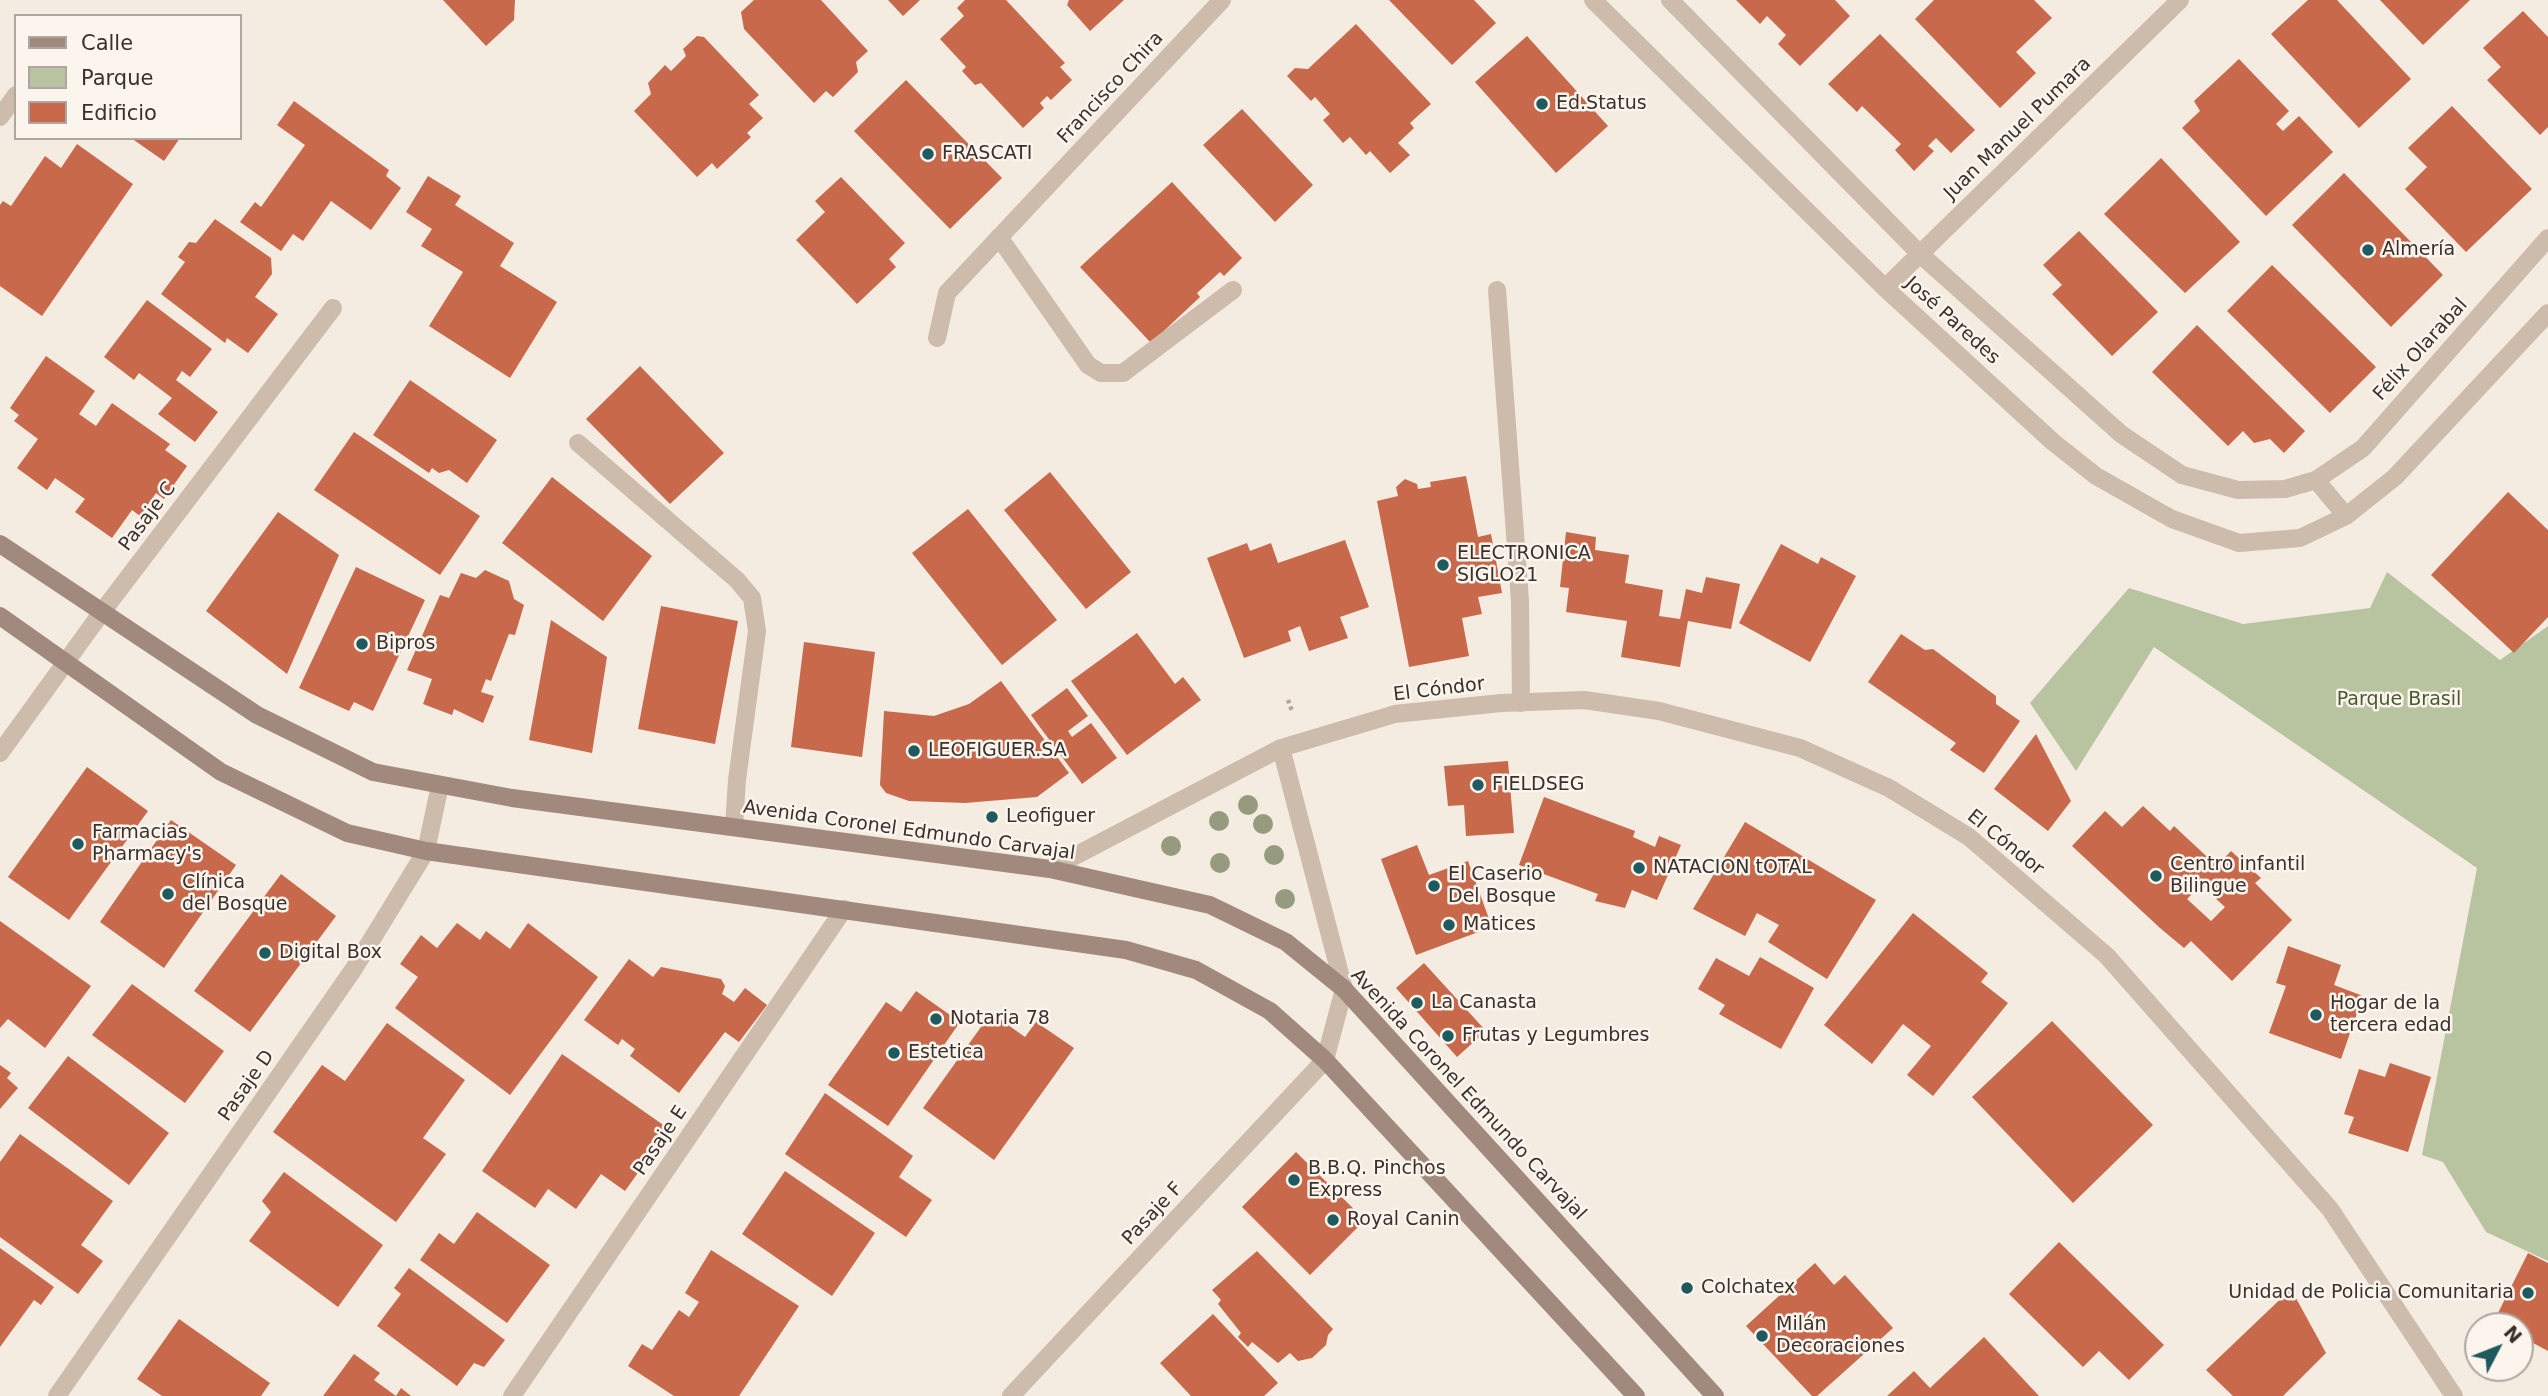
<!DOCTYPE html>
<meta charset="utf-8">
<style>
body{margin:0}
#map{position:relative;width:2548px;height:1396px;overflow:hidden;background:#f4ebe1;font-family:"DejaVu Sans",sans-serif}
canvas{display:block}
.legend{position:absolute;left:14px;top:14px;width:228px;height:126px;box-sizing:border-box;background:#fbf5ee;border:2px solid #aea6a0;margin:0;padding:9px 12px;list-style:none;font-size:21px;color:#3b302b}
.legend li{display:flex;align-items:center;gap:14px;height:35px}
.legend b{width:35px;border:2px solid #aea6a0}
.north{position:absolute;left:2464px;top:1312px;width:70px;height:70px;box-sizing:border-box;background:#fbf5ee;border:2px solid #aea6a0;border-radius:50%;rotate:48deg;font-size:19px;font-weight:700;line-height:28px;text-align:center;color:#3b302b}
.north::after{content:'';display:block;margin:auto;width:24px;height:32px;background:#1f5a5e;clip-path:polygon(50% 0,100% 100%,50% 72%,0 100%)}
</style>
<div id="map">
<canvas width="2548" height="1396"></canvas>
<ul class="legend">
<li><b style="height:9px;background:#a18a7d"></b>Calle</li>
<li><b style="height:19px;background:#b8c4a0"></b>Parque</li>
<li><b style="height:19px;background:#c8694b"></b>Edificio</li>
</ul>
<div class="north">N</div>
</div>
<script>
const context = document.querySelector('canvas').getContext('2d');
context.lineJoin = 'round';
function paint(path, color) {
  context.fillStyle = color;
  context.fill(path, 'evenodd');
}
function strokePath(path, color, width, dash) {
  context.strokeStyle = color;
  context.lineWidth = width;
  context.lineCap = dash ? 'butt' : 'round';
  context.setLineDash(dash || []);
  context.stroke(path);
}
function write(font, color, halo, rows, align = 'center') {
  context.font = font + ' "DejaVu Sans",sans-serif';
  context.lineWidth = 5;
  context.setLineDash([]);
  context.textBaseline = 'middle';
  context.strokeStyle = halo;
  context.fillStyle = color;
  for (const [text, x, y, turn = 0] of rows) {
    context.save();
    context.translate(x, y);
    context.rotate((+turn || 0) * Math.PI / 180);
    context.textAlign = isNaN(turn) ? turn : align;
    if (halo) context.strokeText(text, 0, 0);
    context.fillText(text, 0, 0);
    context.restore();
  }
}
paint(new Path2D(`
 M2387 572 2500 660 2548 626V1261L2486 1232 2443 1162 2422 1155 2477 868 2154 647 2076 771 2030 703 2129 588 2243 624 2370 608Z`), '#b8c4a0');
paint(new Path2D(`
 M443 0H515L514 20 486 46Z
 M754 0H821L868 51 856 62 858 72 833 97 826 91 814 103 744 29 741 12Z
 M888 0H920L903 16Z
 M965 0H1006L1065 63 1060 67 1072 80 1051 100 1047 96 1040 103 1044 108 1023 128 981 83 975 85 962 71 966 67 940 39 964 16 957 8Z
 M1069 0H1124L1090 31 1067 5Z
 M1389 0H1474L1496 23 1452 65Z
 M1736 0H1835L1850 16 1800 66 1778 44 1786 35 1767 16 1760 24Z
 M1934 0H2034L2052 18 2016 52 2036 73 2000 108 1915 19Z
 M2308 0H2337L2411 79 2359 128 2271 34Z
 M2380 0H2470L2423 45Z
 M2523 11 2548 37V127L2540 135 2487 80 2501 67 2483 48Z
 M1356 24 1431 104 1410 123 1414 128 1398 143 1410 155 1390 173 1370 151 1366 155 1350 137 1343 143 1323 120 1330 114 1315 97 1311 101 1287 76 1295 68 1308 69Z
 M1880 34 1975 130 1951 153 1936 138 1928 146 1934 151 1914 171 1895 150 1901 144 1862 106 1857 112 1828 84Z
 M697 36 704 37 759 95 749 104 763 118 747 133 751 137 717 169 712 163 697 177 634 111 651 94 648 83 665 65 671 71 686 56 683 49Z
 M1527 36 1608 126 1556 173 1475 82Z
 M2239 59 2289 111 2276 124 2283 131 2299 116 2333 152 2266 216 2182 128 2200 111 2194 101Z
 M906 80 1002 178 950 229 854 131Z
 M294 101 389 170 386 176 401 188 371 230 331 201 303 241 293 234 281 251 240 222 255 202 261 207 305 145 277 125Z
 M2452 106 2532 189 2466 252 2405 189 2427 167 2408 148Z
 M1242 109 1313 185 1275 222 1203 145Z
 M131 138H180L164 161Z
 M77 144 133 184 42 316 0 286V205L3 201 11 206 45 156 61 168Z
 M2161 158 2240 242 2185 293 2104 214Z
 M2344 173 2443 275 2391 327 2292 225Z
 M428 176 461 196 455 205 514 243 500 266 557 302 510 378 429 326 463 272 421 246 432 229 406 212Z
 M841 177 905 243 889 259 896 267 857 304 796 240 825 212 815 201Z
 M1172 182 1242 258 1224 276 1220 272 1197 293 1200 297 1151 343 1080 267Z
 M215 219 271 258 272 274 255 297 278 314 248 353 227 338 225 343 161 294 185 262 178 257 189 242 196 243Z
 M2079 231 2158 312 2112 356 2052 294 2062 285 2043 265Z
 M2272 265 2376 367 2330 413 2227 311Z
 M147 300 212 349 190 377 182 371 176 380 218 412 195 442 158 414 172 398 139 373 134 380 104 357Z
 M2197 325 2305 431 2284 453 2270 439 2254 443 2243 431 2228 446 2152 372Z
 M46 356 95 391 79 414 96 426 112 403 170 444 165 450 187 466 164 499 156 493 140 516 132 510 112 538 75 512 85 499 55 478 47 490 17 468 38 439 14 421 19 415 10 408Z
 M640 366 724 453 670 504 586 419Z
 M410 380 497 440 467 483 449 470 439 473 432 468 429 473 373 435Z
 M354 432 480 516 440 575 314 490Z
 M1050 472 1131 572 1086 609 1004 510Z
 M1466 476 1478 537 1491 534 1502 593 1478 597 1482 614 1462 618 1469 656 1409 667 1377 501 1398 496 1396 487 1405 479 1417 484 1418 489 1431 487 1430 482Z
 M552 477 652 556 603 621 502 543Z
 M2508 492 2548 530V617L2514 653 2431 575Z
 M968 509 1057 620 1002 665 912 553Z
 M278 512 339 555 287 674 206 611Z
 M1566 532 1596 537 1595 550 1629 555 1625 583 1663 590 1659 616 1680 619 1686 589 1702 593 1706 577 1740 584 1731 629 1688 621 1680 667 1621 657 1627 621 1566 612 1569 588 1560 587Z
 M1345 540 1369 607 1340 617 1348 638 1309 651 1300 626 1288 631 1291 641 1244 658 1207 558 1247 543 1250 551 1271 543 1278 563Z
 M1781 544 1818 564 1821 557 1856 576 1810 662 1739 623Z
 M356 567 425 600 373 711 354 702 349 711 299 688Z
 M485 570 509 581 514 599 524 605 515 635 509 634 491 681 486 679 481 692 494 696 483 723 454 709 452 715 423 704 432 679 407 670 440 595 449 598 461 573 476 578Z
 M661 606 738 621 715 744 638 729Z
 M551 620 607 657 592 753 529 740Z
 M1137 633 1175 684 1183 677 1201 700 1127 755 1071 681Z
 M1901 634 1925 650 1933 649 1996 696V704L2020 721 1984 773 1950 750 1956 743 1868 682Z
 M804 642 875 652 862 757 791 747Z
 M1001 681 1069 773 1037 797 965 803 909 801 886 793 880 785 884 711 934 716 969 704Z
 M1067 688 1088 716 1068 731 1072 737 1091 723 1117 758 1082 784 1031 715Z
 M2036 734 2071 801 2048 831 1994 789Z
 M1508 761 1514 833 1466 836 1464 805 1448 806 1444 766Z
 M87 767 148 811 69 920 8 877Z
 M1544 797 1635 831 1633 837 1655 847 1659 836 1681 845 1657 900 1632 890 1625 908 1595 901 1598 894 1519 865Z
 M2143 806 2170 831 2174 826 2217 866 2231 851 2261 878 2255 883 2292 920 2232 981 2191 941 2184 948 2160 928 2072 846 2105 811 2122 827ZM2201 885 2225 907 2211 921 2187 899Z
 M171 820 236 865 164 968 100 922Z
 M1745 822 1876 900 1827 979 1768 942 1779 925 1757 913 1745 936 1693 909Z
 M1417 845 1429 875 1468 861 1492 927 1416 955 1381 859Z
 M281 874 336 916 250 1032 194 991Z
 M1913 913 1988 973 1981 982 2008 1003 1933 1096 1907 1075 1931 1046 1903 1024 1872 1064 1824 1025Z
 M0 921 91 986 45 1048 8 1019 0 1028Z
 M457 923 480 940 486 931 510 949 528 923 598 977 510 1095 395 1008 418 977 400 964 421 935 437 948Z
 M2288 946 2341 965 2334 985 2363 996 2341 1059 2269 1033 2286 986 2276 983Z
 M1760 957 1814 988 1781 1049 1719 1014 1725 1005 1698 989 1716 958 1749 976Z
 M629 959 653 977 661 967 721 979 725 986 722 994 734 1002 745 988 767 1005 739 1042 725 1032 679 1093 630 1056 635 1049 622 1039 618 1045 584 1020Z
 M1424 963 1486 1031 1457 1057 1396 988Z
 M132 984 224 1051 185 1103 92 1035Z
 M916 991 960 1022 888 1126 828 1085 886 1002 901 1012Z
 M991 1013 1025 1037 1036 1022 1074 1048 994 1160 923 1108Z
 M2052 1021 2153 1125 2073 1203 1972 1097Z
 M387 1023 465 1080 423 1138 446 1154 396 1222 273 1132 322 1065 345 1081Z
 M562 1054 669 1129 625 1191 601 1174 576 1209 548 1189 535 1208 482 1171Z
 M68 1056 169 1133 129 1185 28 1108Z
 M2390 1063 2431 1077 2408 1152 2348 1133 2354 1117 2344 1114 2359 1069 2385 1077Z
 M0 1065 11 1073 7 1078 18 1088 0 1109Z
 M825 1093 913 1156 899 1177 932 1200 906 1237 785 1154Z
 M20 1134 113 1201 81 1245 103 1261 78 1294 0 1237V1162Z
 M1296 1152 1365 1220 1310 1275 1242 1207Z
 M785 1171 875 1233 832 1296 742 1234Z
 M284 1172 383 1245 338 1307 249 1241 271 1212 262 1201Z
 M477 1212 550 1265 507 1323 420 1260 439 1233 454 1244Z
 M2059 1242 2164 1345 2129 1380 2099 1351 2083 1367 2009 1294Z
 M0 1248 54 1287 41 1305 34 1300 0 1347Z
 M711 1250 799 1306 739 1396H674L628 1366 642 1344 652 1350 679 1310 689 1317 699 1302 685 1293Z
 M1257 1251 1333 1329 1328 1335 1326 1345 1312 1358 1298 1361 1290 1353 1278 1363 1252 1342 1248 1347 1238 1337 1241 1333 1218 1304 1221 1300 1212 1290Z
 M2528 1253 2548 1263V1351L2520 1336V1326H2500L2493 1323Z
 M1815 1263 1834 1285 1845 1275 1893 1328 1817 1396H1812L1746 1326Z
 M409 1268 505 1340 484 1367 474 1363 457 1386 377 1326 401 1294 394 1288Z
 M2291 1289 2326 1353 2283 1396H2233L2206 1370Z
 M1213 1314 1278 1383 1264 1396H1191L1160 1363Z
 M179 1319 270 1383 261 1396H162L137 1379Z
 M1984 1337 2039 1396H1887L1914 1371 1930 1388Z
 M354 1354 380 1373 374 1380 396 1396 401 1388 411 1396H323Z`), '#c8694b');
strokePath(new Path2D(`
 M1288 700 1292 711`), '#b9a596', 4.5, [3.5, 3.5]);
strokePath(new Path2D(`
 M1497 290 1520 601 1521 703`), '#cdbbac', 18);
strokePath(new Path2D(`
 M1593 0 1885 288 2053 442 2096 476 2172 519 2239 543 2300 538 2346 516 2395 477 2548 313
 M1670 0 1920 254 2121 434 2182 475 2238 490 2285 489 2316 480 2363 448 2548 238
 M0 117 16 95
 M999 237 1088 365 1101 373H1123L1233 290
 M1885 288 2180 0
 M937 338 947 293 1222 0
 M578 443 737 580 752 598 757 631 737 780 734 827
 M2316 480 2346 516
 M0 753 102 612 333 308
 M1050 869 1281 748 1395 714 1501 703 1584 700 1659 711 1800 748 1889 788 1969 837 2107 956 2330 1209 2454 1396
 M57 1396 353 970 426 851 440 785
 M512 1396 844 909
 M1011 1396 1325 1060 1344 989 1281 748`), '#cdbbac', 18);
strokePath(new Path2D(`
 M0 544 257 715 373 772 512 798 1050 869 1210 905 1286 942 1344 989 1715 1396
 M0 616 221 772 347 833 426 851 1126 950 1196 970 1270 1011 1325 1060 1636 1396`), '#a18a7d', 18);
context.fillStyle = '#969b7f';
for (const [x, y] of [
 [1248,805],
 [1219,821],
 [1263,824],
 [1171,846],
 [1274,855],
 [1220,863],
 [1285,899]
]) {
  context.beginPath();
  context.arc(x, y, 10, 0, 2 * Math.PI);
  context.fill();
}
for (const [x, y, r, color] of [
 [1542,104,7,"#1f5a5e"],
 [928,154,7,"#1f5a5e"],
 [2368,250,7,"#1f5a5e"],
 [1443,565,7,"#1f5a5e"],
 [362,644,7,"#1f5a5e"],
 [914,751,7,"#1f5a5e"],
 [1478,785,7,"#1f5a5e"],
 [992,817,7,"#1f5a5e"],
 [78,844,7,"#1f5a5e"],
 [1639,868,7,"#1f5a5e"],
 [2156,876,7,"#1f5a5e"],
 [1434,886,7,"#1f5a5e"],
 [168,894,7,"#1f5a5e"],
 [1449,925,7,"#1f5a5e"],
 [265,953,7,"#1f5a5e"],
 [1417,1003,7,"#1f5a5e"],
 [2316,1015,7,"#1f5a5e"],
 [936,1019,7,"#1f5a5e"],
 [1448,1036,7,"#1f5a5e"],
 [894,1053,7,"#1f5a5e"],
 [1294,1180,7,"#1f5a5e"],
 [1333,1220,7,"#1f5a5e"],
 [1687,1288,7,"#1f5a5e"],
 [2528,1293,7,"#1f5a5e"],
 [1762,1336,7,"#1f5a5e"]
]) {
  const dot = new Path2D();
  dot.arc(x, y, r, 0, 2 * Math.PI);
  context.fillStyle = color;
  context.fill(dot);
  strokePath(dot, '#fbf5ee', 2.5);
}
write('19px', '#3b302b', '#fbf5ee', [
 ["Francisco Chira",1111,88,-47],
 ["Juan Manuel Pumara",2018,129,-44],
 ["José Paredes",1952,321,42],
 ["Félix Olarabal",2421,350,-48],
 ["Pasaje C",148,517,-53],
 ["El Cóndor",1439,690,-7],
 ["Avenida Coronel Edmundo Carvajal",909,831,8],
 ["El Cóndor",2005,843,39],
 ["Pasaje D",247,1086,-55],
 ["Avenida Coronel Edmundo Carvajal",1468,1095,47],
 ["Pasaje E",661,1141,-56],
 ["Pasaje F",1153,1214,-47]
]);
write('19px', '#3b302b', '#fbf5ee', [
 ["Ed.Status",1556,104],
 ["FRASCATI",942,154],
 ["Almería",2382,250],
 ["ELECTRONICA",1457,554],
 ["SIGLO21",1457,576],
 ["Bipros",376,644],
 ["LEOFIGUER.SA",928,751],
 ["FIELDSEG",1492,785],
 ["Leofiguer",1006,817],
 ["Farmacias",92,833],
 ["Pharmacy's",92,855],
 ["Centro infantil",2170,865],
 ["Bilingue",2170,887],
 ["NATACION tOTAL",1653,868],
 ["El Caserio",1448,875],
 ["Del Bosque",1448,897],
 ["Clínica",182,883],
 ["del Bosque",182,905],
 ["Matices",1463,925],
 ["Digital Box",279,953],
 ["La Canasta",1431,1003],
 ["Hogar de la",2330,1004],
 ["tercera edad",2330,1026],
 ["Notaria 78",950,1019],
 ["Frutas y Legumbres",1462,1036],
 ["Estetica",908,1053],
 ["B.B.Q. Pinchos",1308,1169],
 ["Express",1308,1191],
 ["Royal Canin",1347,1220],
 ["Colchatex",1701,1288],
 ["Unidad de Policia Comunitaria",2514,1293,"right"],
 ["Milán",1776,1325],
 ["Decoraciones",1776,1347]
], 'left');
write('19px', '#4a5a2e', '#fbf5ee', [
 ["Parque Brasil",2399,700]
]);
</script>
